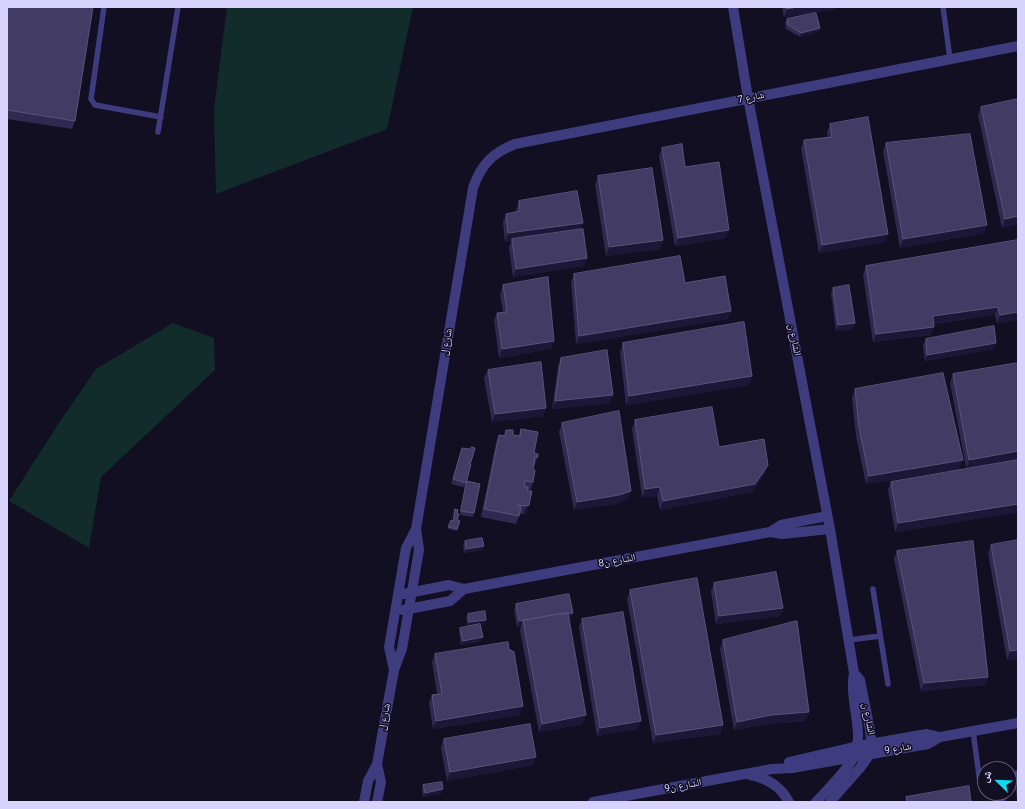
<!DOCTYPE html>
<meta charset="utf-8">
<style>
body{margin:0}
#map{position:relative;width:1025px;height:809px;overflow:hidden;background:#120f23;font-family:Roboto,"Noto Naskh Arabic",sans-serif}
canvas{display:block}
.frame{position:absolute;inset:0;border:8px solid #d7d3fd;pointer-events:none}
.north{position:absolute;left:977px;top:761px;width:40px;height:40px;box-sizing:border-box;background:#120f23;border:1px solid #615d7a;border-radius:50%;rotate:293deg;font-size:11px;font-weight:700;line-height:16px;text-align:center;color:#d7d3fd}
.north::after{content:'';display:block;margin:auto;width:14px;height:18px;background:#0bdcf0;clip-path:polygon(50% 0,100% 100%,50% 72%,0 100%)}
</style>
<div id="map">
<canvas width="1025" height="809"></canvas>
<div class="frame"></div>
<div class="north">ش</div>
</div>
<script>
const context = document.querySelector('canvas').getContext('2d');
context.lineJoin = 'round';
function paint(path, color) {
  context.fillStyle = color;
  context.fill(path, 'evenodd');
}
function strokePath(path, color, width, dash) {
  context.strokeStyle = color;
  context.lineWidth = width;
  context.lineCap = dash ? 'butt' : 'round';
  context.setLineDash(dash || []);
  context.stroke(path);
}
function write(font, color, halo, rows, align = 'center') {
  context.font = font + ' Roboto,"Noto Naskh Arabic",sans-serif';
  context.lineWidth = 3;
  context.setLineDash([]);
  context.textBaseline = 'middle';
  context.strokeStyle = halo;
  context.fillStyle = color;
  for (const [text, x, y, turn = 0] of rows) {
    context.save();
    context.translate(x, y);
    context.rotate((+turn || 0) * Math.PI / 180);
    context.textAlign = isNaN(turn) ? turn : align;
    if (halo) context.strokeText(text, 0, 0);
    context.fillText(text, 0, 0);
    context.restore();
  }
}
paint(new Path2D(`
 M227 7H413L387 129 216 194 214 110Z
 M173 323 214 338 215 370 101 477 89 548 9 501 59 423 96 369Z`), '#122c2b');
strokePath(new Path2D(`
 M104 7 91 99 95 105 161 117
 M943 7 950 59
 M158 132 178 7
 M873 589 888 684
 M849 640 880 636
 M973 731 980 783 985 782
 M1001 793 1003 802`), '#3e3c7f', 5.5);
strokePath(new Path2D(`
 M733 7 748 98 830 529 854 673C849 698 863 728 856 752 852 766 827 790 816 802
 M770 532 781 525 827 516
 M398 595 449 585 464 589 770 532 782 534 830 529
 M403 610 450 601 464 589
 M394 670 389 647 406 548 416 529
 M789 762 858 746 927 734 940 737 1018 723
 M377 764 381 782 377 802
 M750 775C767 778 781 787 789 802
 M364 802 368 781 377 764 394 670 402 649 419 550 416 529 473 188C481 165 492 153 515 144L1018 46
 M593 802 772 769 792 768 928 744 940 737
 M830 802 860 768 870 754 872 749 870 730 860 680 854 673`), '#3e3c7f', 10);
paint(new Path2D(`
 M7 7 75 121 72 129 7 119Z
 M782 7H836L835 9 784 17Z
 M787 19 820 28 818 32 800 37 786 29 785 23Z
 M1018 99V224L1002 228 978 115 981 107Z
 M830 124 885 242 819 253 801 148 804 140 828 137 827 132Z
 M886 143 984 233 900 248 883 151Z
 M662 148 685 167 726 238 675 246 659 156Z
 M598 176 660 249 606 256 595 185Z
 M519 201 581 230 587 258 584 266 513 277 509 248 511 241 505 242 503 222 506 214 516 212V210Z
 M1018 240V320L997 323 995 315 933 324 931 335 873 342 863 275 866 266Z
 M574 274 685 283 728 319 576 344 571 282Z
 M503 285 554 341 551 349 499 358 494 321 497 313 503 312 500 294Z
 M833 288 855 323 853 329 836 331 831 294Z
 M926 339 994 349 925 361 923 345Z
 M623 343 752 376 749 385 626 405 620 352Z
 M561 358 610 403 552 409 558 366Z
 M1018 363V459L966 468 950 383 953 374Z
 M488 370 546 408 543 416 492 422 484 378Z
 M855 389 959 469 866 484 856 436 852 398Z
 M635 420 719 447 768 465 765 473 752 492 660 510 657 496 642 497 632 429Z
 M562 423 631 491 627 499 616 504 574 510 559 432Z
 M521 429 534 453 538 457 534 466 533 470V482L530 491 527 490 529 505 526 513 523 514H520L516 524 481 517 496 443 499 435H504L506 430 513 435 518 436Z
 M475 448 464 487 451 484 461 452Z
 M1018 460V512L895 532 888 490 891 482Z
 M467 481 474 513 473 517 460 515 465 485Z
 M455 509 457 513V520L460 521 457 531 448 529 451 520 453 521Z
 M465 541 484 546 482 550 464 553 463 546Z
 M991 545 1018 658 1007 660 988 553Z
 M897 551 988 677 985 685 921 691 894 559Z
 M714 583 783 608 780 616 716 624 711 591Z
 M630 590 723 725 720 734 653 743 627 599Z
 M516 604 573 613 570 619H569L583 724 539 732 520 630 521 626 517 627 514 610Z
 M468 614 485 624 480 625 483 637 481 641 461 645 459 632 460 628 468 627 466 618Z
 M582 619 638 729 597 736 579 627Z
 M723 640 806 721 768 724 734 730 720 649Z
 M509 649 520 715 433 729 429 703 432 695 437 694 432 662 435 654Z
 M443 740 533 765 447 781 441 748Z
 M1016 771H1018V802L1013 778Z
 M423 785 442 793 423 797 422 790Z`), '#302950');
paint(new Path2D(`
 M798 7H836L835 9 784 17 787 9Z
 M820 28 818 32 800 37 801 33Z
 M1018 216V224L1002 228 1005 219Z
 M583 223 580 232 512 239 511 241 505 242 508 233Z
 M987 225 984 233 900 248 903 239Z
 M729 230 726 238 675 246 678 238Z
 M888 234 885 242 819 253 822 245Z
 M663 240 660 249 606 256 609 247Z
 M587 258 584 266 513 277 516 269Z
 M998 307 995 315 930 324 933 316Z
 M731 311 728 319 576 344 579 336Z
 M1018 312V320L997 323 1000 315Z
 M855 323 853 329 836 331 838 325Z
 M934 327 931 335 873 342 876 334Z
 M554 341 551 349 499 358 502 349Z
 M996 343 994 349 925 361 927 355Z
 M752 376 749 385 626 405 629 396Z
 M613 395 610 403 552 409 555 401Z
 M546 408 543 416 492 422 495 414Z
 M1018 451V459L966 468 969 460Z
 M963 460 959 469 866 484 869 476Z
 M768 465 765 473 752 492 660 510 663 501Z
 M660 487 657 496 642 497 645 489Z
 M631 491 627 499 616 504 574 510 577 502Z
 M1018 504V512L895 532 898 523Z
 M529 505 526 513 523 514 526 506Z
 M484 546 482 550 464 553 466 549Z
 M783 608 780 616 716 624 719 616Z
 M573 613 570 619 561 621H523L521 626 517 627 519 621 557 614Z
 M486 620 485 624 468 627 469 622Z
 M483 637 481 641 461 645 463 641Z
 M1018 650V658L1007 660 1010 651Z
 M988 677 985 685 921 691 924 683Z
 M523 706 520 715 433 729 436 721Z
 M809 712 806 721 768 724 734 730 737 722 771 715Z
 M586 715 583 724 539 732 542 724Z
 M641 721 638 729 597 736 600 728Z
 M723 725 720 734 653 743 656 735Z
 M536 757 533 765 447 781 450 772Z
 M443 789 442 793 423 797 425 793Z`), '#1c1736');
const building = new Path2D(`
 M7 7H93L75 121 7 110Z
 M787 7H798L787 9Z
 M816 13 820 28 801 33 788 25 787 19Z
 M1018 99V216L1005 219 981 107Z
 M868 117 888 234 822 245 804 140 832 137 830 124Z
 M970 134 987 225 903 239 886 143Z
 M682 144 685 167 719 162 729 230 678 238 662 148Z
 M652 168 663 240 609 247 598 176Z
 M577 191 583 223 508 233 506 214 520 211 519 201Z
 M583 229 587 258 516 269 512 239Z
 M1018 240V312L1000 315 998 307 933 316 934 327 876 334 866 266Z
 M680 256 685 283 725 276 731 311 579 336 574 274Z
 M548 277 554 341 502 349 497 313 507 312 503 285Z
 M849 285 855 323 838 325 833 288Z
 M744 322 752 376 629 396 623 343Z
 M994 326 996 343 927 355 926 339Z
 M607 350 613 395 555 401 561 358Z
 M541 362 546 408 495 414 488 370Z
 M1018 363V451L969 460 953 374Z
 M943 373 963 460 869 476 859 427 855 389Z
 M712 407 719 447 764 439 768 465 755 484 663 501 660 487 645 489 635 420Z
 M619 411 631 491 619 495 577 502 562 423Z
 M521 429 538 432 534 453 538 454V457H535L533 470H535L533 482 525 481 524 487H528L527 491H532L529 505 526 506 518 505V506L521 507 519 516 484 509 499 435 505 436 506 430H513V435L520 436Z
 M472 447 475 448 471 462 469 461 468 463 471 464 466 483 453 479 462 448 469 449Z
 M1018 460V504L898 523 891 482Z
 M467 481 480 484 474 513 461 511Z
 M455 509 458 510 457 513 459 514 457 520 460 521 457 529 448 527 451 520 453 521Z
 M482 538 484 546 466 549 465 541Z
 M1018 540V650L1010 651 991 545Z
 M973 541 988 677 924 683 897 551Z
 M776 572 783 608 719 616 714 583Z
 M697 578 723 725 656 735 630 590Z
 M569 594 573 613 562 614H557L519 621 516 604Z
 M485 611 486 620 469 622 468 614Z
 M623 612 641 721 600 728 582 619Z
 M568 613 586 715 542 724 523 621Z
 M797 621 809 712 771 715 737 722 723 640Z
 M480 624 483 637 463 641 460 628Z
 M508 642 509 649 514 652 523 706 436 721 432 695 442 694 435 654Z
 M530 724 536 757 450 772 444 739Z
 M1016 771H1018V784Z
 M442 782 443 789 425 793 423 785Z
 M969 786 971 802H907L906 797Z`);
paint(building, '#423b63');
strokePath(building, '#59537b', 1);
write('10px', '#d7d3fd', '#120f23', [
 ["شارع 7",751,98,-11],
 ["الشارع ن",794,340,79],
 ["شارع ل",447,342,-80],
 ["الشارع ن8",617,561,-10],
 ["شارع ل",385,717,-80],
 ["الشارع ن",868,719,79],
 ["شارع 9",898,749,-10],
 ["الشارع ن9",683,786,-10]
]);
</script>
